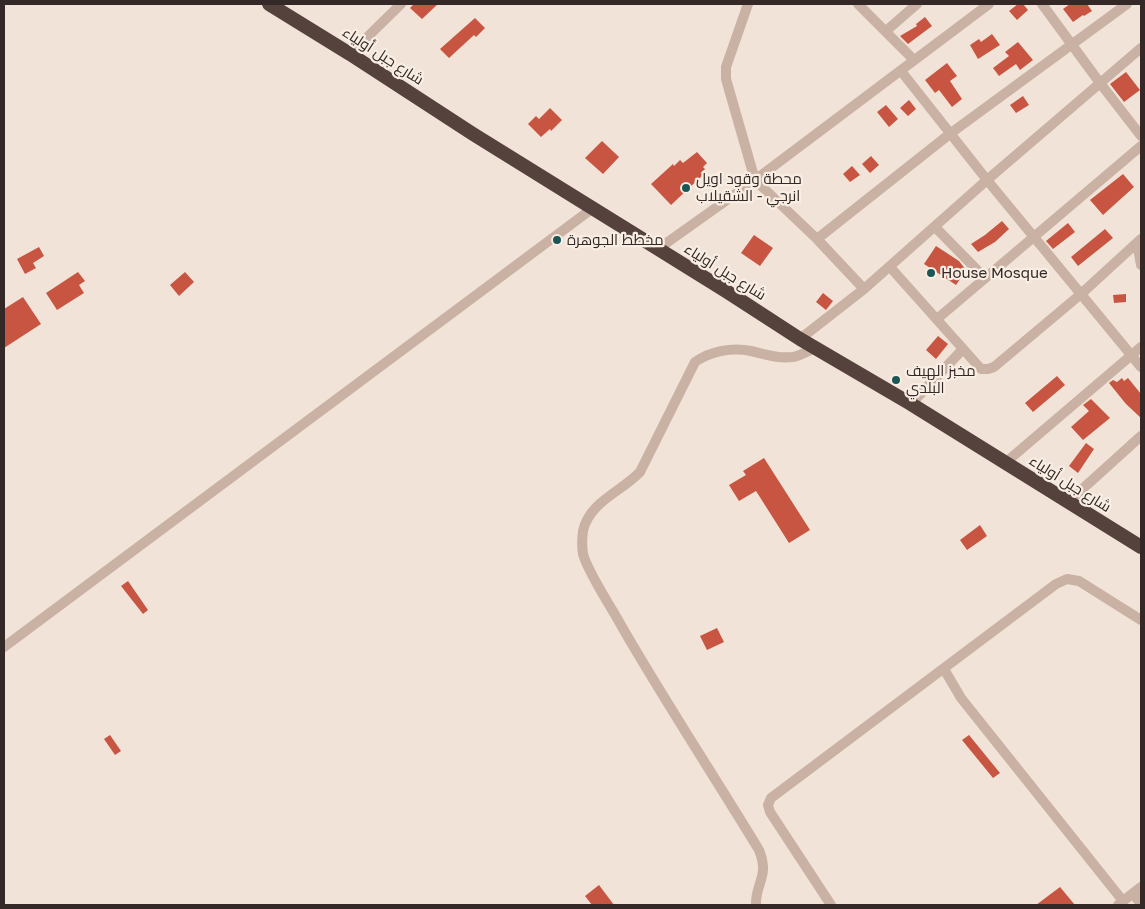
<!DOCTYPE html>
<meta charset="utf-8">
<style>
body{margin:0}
#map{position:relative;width:1145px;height:909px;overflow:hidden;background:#f1e3d8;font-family:"Golos Text",sans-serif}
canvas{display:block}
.frame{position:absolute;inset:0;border:5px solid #342926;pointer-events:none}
</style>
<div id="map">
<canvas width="1145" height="909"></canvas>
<div class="frame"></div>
</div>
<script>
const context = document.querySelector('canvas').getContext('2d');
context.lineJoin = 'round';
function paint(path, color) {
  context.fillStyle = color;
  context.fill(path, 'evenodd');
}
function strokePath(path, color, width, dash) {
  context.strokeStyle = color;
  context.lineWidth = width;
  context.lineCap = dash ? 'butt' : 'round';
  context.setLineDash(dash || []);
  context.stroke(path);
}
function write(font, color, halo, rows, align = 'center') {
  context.font = font + ' "Golos Text",Cairo,sans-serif';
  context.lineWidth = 4.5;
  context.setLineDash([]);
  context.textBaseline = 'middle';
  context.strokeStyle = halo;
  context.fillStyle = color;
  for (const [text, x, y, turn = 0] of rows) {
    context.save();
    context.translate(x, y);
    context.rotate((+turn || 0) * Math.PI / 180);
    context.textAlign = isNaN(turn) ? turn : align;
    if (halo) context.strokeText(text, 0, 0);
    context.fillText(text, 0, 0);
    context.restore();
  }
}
paint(new Path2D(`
 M414 4H438L422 19 410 8Z
 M1018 4H1023L1028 10 1017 20 1009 11Z
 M1070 4H1087L1092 11 1084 16 1083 15 1073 22 1063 9Z
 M925 17 932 26 908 44 900 36 917 26 916 24Z
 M475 18 485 28 476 37 474 35 449 58 440 49Z
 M992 34 1000 45 978 59 970 45 979 39 981 42Z
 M1018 42 1033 60 1020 70 1016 64 999 76 993 68 1009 56 1005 52Z
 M947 63 957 76 950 81 962 99 952 107 939 90 935 93 925 80Z
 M1126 72 1140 90 1124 102 1110 84Z
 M1023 96 1029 105 1016 113 1010 105Z
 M909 100 916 109 908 116 900 108Z
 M886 105 898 119 889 127 877 112Z
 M550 108 562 120 551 131 550 129 541 137 528 124 536 116 539 119Z
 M602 141 619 157 603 174 585 158Z
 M697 152 707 163 703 167 705 169 701 173 703 175 671 205 651 184 673 164 674 166 680 160 683 163Z
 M871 156 879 165 870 173 862 164Z
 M852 166 860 175 850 182 843 174Z
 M1123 174 1134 187 1103 215 1090 200Z
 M1002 221 1009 229 995 242 978 252 971 244 985 235Z
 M1068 223 1075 232 1053 249 1046 241Z
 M1105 229 1113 238 1078 266 1071 257Z
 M754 235 773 248 760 266 741 253Z
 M936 246 959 261 966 270 956 285 924 264Z
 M39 247 44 256 33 263 36 268 25 274 17 259Z
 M78 272 85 281 79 285 84 293 57 310 46 293Z
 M185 272 194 282 179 296 170 285Z
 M823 293 833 301 826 310 816 302Z
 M1126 294V302L1114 303 1113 295Z
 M23 297 41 324 4 348V309Z
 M938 336 948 344 936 359 926 350Z
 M1057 376 1065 385 1033 412 1025 403Z
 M1122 378 1124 381 1128 378 1141 394V418L1126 404 1109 383 1113 380 1117 382Z
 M1091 399 1110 418 1083 440 1071 427 1089 411 1083 405Z
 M1086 443 1094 449 1078 473 1069 466Z
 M764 458 810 530 789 543 756 491 739 501 729 485 746 475 743 471Z
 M980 525 987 536 967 550 960 540Z
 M128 581 148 610 143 614 121 586Z
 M717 628 724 642 707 650 700 636Z
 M110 735 121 751 115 755 104 739Z
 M969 735 1000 773 993 778 962 740Z
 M599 885 614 905H592L585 896Z
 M1060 887 1075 905H1036Z`), '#c75541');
strokePath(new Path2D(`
 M748 4 726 67V79L755 180 817 239 864 289
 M858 4 914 60
 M1042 4 1100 83 1141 136
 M886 31 917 4
 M350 54 401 4
 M901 71 987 180 1141 367
 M935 227 985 278
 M817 239 951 133 1127 4
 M1137 243 1141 265
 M658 249 755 180 989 4
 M890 267 981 369H988L994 367 1081 294 1141 239
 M937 319 1141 146
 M800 339 864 289 987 180 1141 48
 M911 404 963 349
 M1005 463 1141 347
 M1068 502 1141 436
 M4 647 593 208
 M944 669 961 698 1123 901
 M1133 894 1141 904
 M756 905C755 883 770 877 759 850 714 776 666 703 622 627 612 608 588 573 583 554 582 547 582 538 583 531 589 502 621 492 640 472L695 362C711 351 732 347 751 351 765 354 778 359 793 357 800 356 808 351 815 348
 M831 905 770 812 768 805 771 798 1056 584 1067 579 1079 581 1141 620
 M1118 905 1141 887`), '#c9b2a4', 10);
strokePath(new Path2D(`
 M269 4 350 54 473 134 726 291 800 339 911 404 1141 547`), '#55423d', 14);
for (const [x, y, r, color] of [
 [686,188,5,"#1b5655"],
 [557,240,5,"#1b5655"],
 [931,273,5,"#1b5655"],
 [896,380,5,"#1b5655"]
]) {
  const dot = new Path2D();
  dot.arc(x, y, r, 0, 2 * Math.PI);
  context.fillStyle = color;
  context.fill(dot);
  strokePath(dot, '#f9eee4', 2);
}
write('15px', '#342926', '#f9eee4', [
 ["شارع جبل أولياء",383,56,33],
 ["شارع جبل أولياء",725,272,32],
 ["شارع جبل أولياء",1070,484,32]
]);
write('15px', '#342926', '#f9eee4', [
 ["محطة وقود اويل",696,179],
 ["انرجي - الشقيلاب",696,196],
 ["مخطط الجوهرة",567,240],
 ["House Mosque",941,273],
 ["مخبز الهيف",906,371],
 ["البلدي",906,388]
], 'left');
</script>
